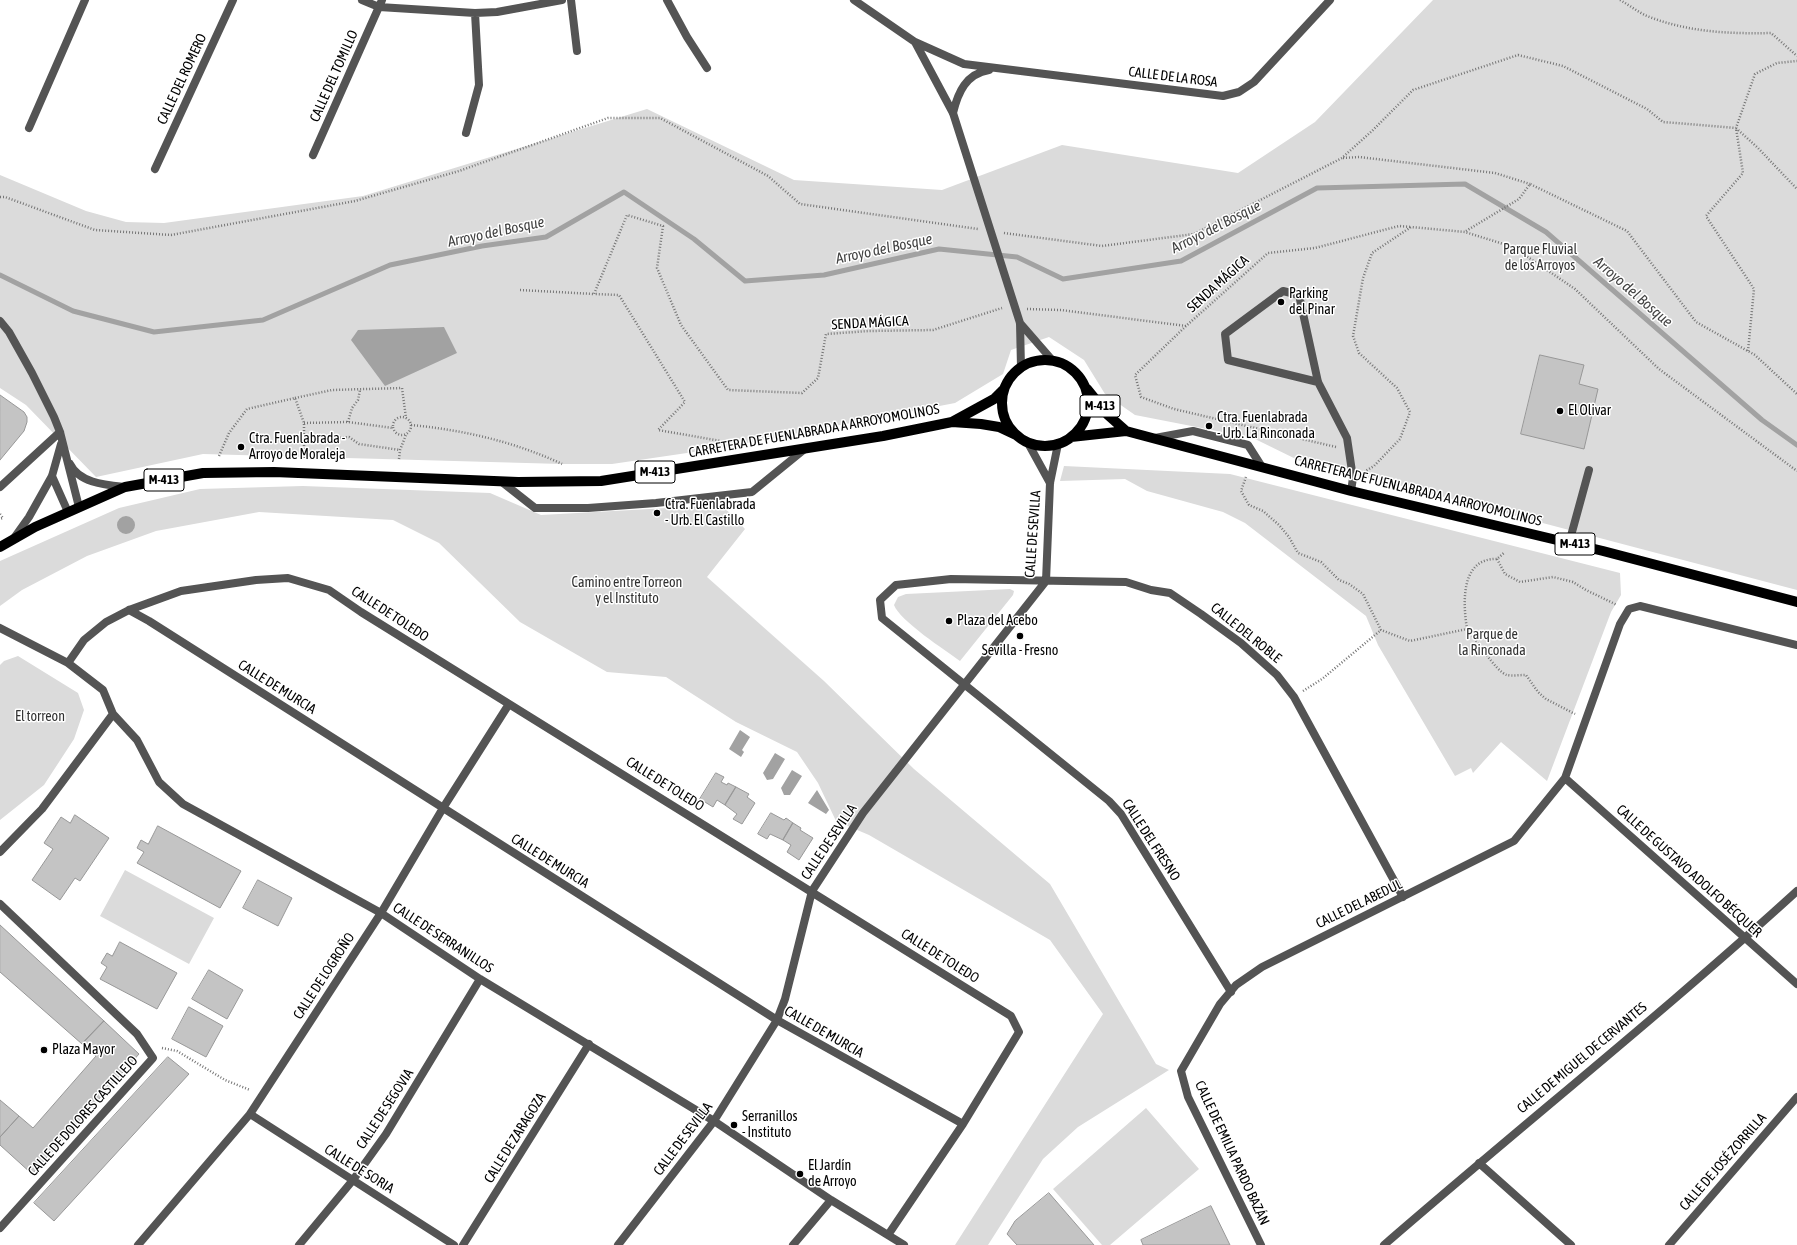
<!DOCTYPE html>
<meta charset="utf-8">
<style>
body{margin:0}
canvas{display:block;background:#fff}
</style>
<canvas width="1797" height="1245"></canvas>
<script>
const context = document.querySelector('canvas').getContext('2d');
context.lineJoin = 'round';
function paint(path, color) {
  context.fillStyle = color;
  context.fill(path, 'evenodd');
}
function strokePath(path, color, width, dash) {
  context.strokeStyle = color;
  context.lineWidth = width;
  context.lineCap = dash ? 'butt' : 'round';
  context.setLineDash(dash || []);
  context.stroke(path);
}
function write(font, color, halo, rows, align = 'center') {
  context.font = font + ' "Asap Condensed",sans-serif';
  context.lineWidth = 3;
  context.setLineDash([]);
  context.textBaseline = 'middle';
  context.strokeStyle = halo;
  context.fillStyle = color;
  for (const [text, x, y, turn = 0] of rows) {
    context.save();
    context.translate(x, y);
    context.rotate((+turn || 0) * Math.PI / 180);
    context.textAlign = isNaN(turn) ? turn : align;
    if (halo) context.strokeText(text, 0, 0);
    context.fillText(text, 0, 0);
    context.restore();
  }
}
paint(new Path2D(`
 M1433 0H1797V590L1387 482 1306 464 1253 438 1135 415 1105 394 1084 360 1049 337 1011 350 1003 374 955 403 721 448 612 464H562L203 454 96 477 26 405 0 388V175L86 211 126 222 164 223 363 196 647 109 794 180 942 190 1062 145 1238 173 1315 122Z
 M1064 466 1230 474 1620 573 1621 595 1611 612 1547 781 1501 742 1473 773 1471 768 1455 776 1378 645 1366 616 1245 523 1223 512 1147 491 1125 479 1060 481Z
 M303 486 490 493 541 515 722 505 745 529 707 577 824 681 914 769 1050 884 1156 1064 1169 1070 1078 1127 1043 1159 988 1245H955L1103 1014 1050 940 869 835 836 821 818 783 797 752 736 722 666 677 607 672 520 622 439 543 393 520 259 512 156 531 87 556 22 590 0 606V561L119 508 200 489Z
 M1010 589 1014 591 1013 595 960 661C945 650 900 621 894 605L898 597 906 594Z
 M18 656 78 693 84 710 74 739 44 785 0 820V665L4 661Z
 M125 870 214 918 189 964 100 916Z
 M1146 1108 1199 1169 1110 1245H1102L1053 1189Z`), '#dbdbdb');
paint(new Path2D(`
 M444 327 457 353 385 386 351 340 358 330Z
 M117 525a9 9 0 1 1 18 0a9 9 0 1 1-18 0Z
 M740 730 750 737 742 750 744 752 741 757 729 749Z
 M775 753 785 759 773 779 767 780 763 773Z
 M792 770 802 776 790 795H784L781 788Z
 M817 790 829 810 826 814 808 803Z`), '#a2a2a2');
strokePath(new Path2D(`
 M0 275 73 311 154 332 263 320 390 265 482 246 546 237 624 192 694 239 745 281 824 275 939 249 1017 257 1063 279 1181 261 1317 188 1465 184 1546 232 1762 420 1797 445`), '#a2a2a2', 5);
const building = new Path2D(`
 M1540 355 1584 365 1579 384 1598 389 1584 449 1521 434Z
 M0 395 24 412 27 417V422L24 431 0 460Z
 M716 773 724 777 721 782 727 785 728 783 736 787 725 805 717 800 713 807 700 799Z
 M736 787 749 794 747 797 755 803 742 824 733 819 737 814 725 805Z
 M771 813 784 820 786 818 793 823 783 840 770 834 767 839 758 834Z
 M75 815 109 838 80 881 75 878 60 900 32 880 53 849 44 843 61 817 70 823Z
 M793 823 801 828 800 830 813 838 799 860 787 852 791 845 783 840Z
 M158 826 241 871 220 908 137 863 144 852 137 848 141 840 148 844Z
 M258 880 292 898 278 926 243 908Z
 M0 925 104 1021 82 1044 0 972Z
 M120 942 177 973 157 1009 100 979 107 967 101 963 107 953 112 956Z
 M209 970 243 990 227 1019 192 999Z
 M189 1007 223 1026 206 1057 172 1039Z
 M104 1021 139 1054 32 1174 0 1145V1137L19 1116 33 1128 96 1056 82 1044Z
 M168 1057 189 1074 54 1221 34 1203Z
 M0 1100 19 1116 0 1137Z
 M1049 1193 1094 1245H1017L1007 1234 1015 1221Z
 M1211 1206 1230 1245H1143L1141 1240Z`);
paint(building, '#c4c4c4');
strokePath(building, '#989898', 1);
strokePath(new Path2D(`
 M1620 0C1629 5 1638 12 1647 16 1687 32 1729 34 1771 33L1797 56
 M1343 158 1359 157 1495 173 1530 184
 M0 197H5L95 230 171 235 355 201 459 171 608 118H660L768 176 800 204 978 229
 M1466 231 1519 199 1530 184 1627 231 1696 322 1755 355 1797 394
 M1004 233 1102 246 1194 234 1342 158 1373 130 1413 90 1518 55 1563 66 1647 109 1663 122 1736 128 1755 74 1777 63 1797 61
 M520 290 594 294
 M1027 309 1061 310 1186 326 1268 253 1315 248 1399 226 1411 227
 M1186 326 1135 375 1141 397 1174 409 1336 447
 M1748 351 1754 289 1706 216 1743 173 1736 128 1758 148 1797 189
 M295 398 332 390 402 388 406 418
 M393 426a9 9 0 1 1 18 0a9 9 0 1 1-18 0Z
 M348 422 352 408 358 400 360 390
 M304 423 348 422 393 428
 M411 425C464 430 515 442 562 464
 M304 441 349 437 359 444 400 450
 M725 447 721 441 658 430 685 402 619 295 594 294 627 215 663 226 657 268 681 325 728 390 802 393 818 378 826 334 869 331 933 330 1002 308
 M219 456 229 433 247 409 295 398 304 423V460
 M399 459 400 450 406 435
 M1364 472 1374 466 1400 439 1410 412 1397 388 1359 353 1353 336 1363 278 1372 253 1411 227 1465 232 1513 247 1575 289 1659 369 1797 471
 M1246 477 1241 491 1249 505 1263 511 1279 525 1289 537 1298 553 1321 562 1339 580 1349 584 1363 594 1381 630 1410 641 1467 629C1476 639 1496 672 1507 675 1512 676 1520 675 1526 675L1538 692 1546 699 1575 714
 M0 514 3 518 0 519
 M1497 559 1505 574 1520 582 1553 577 1573 582 1586 590 1617 605
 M1467 629C1463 604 1460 558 1497 559L1505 552
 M1303 691 1322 679 1381 630
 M162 1048 177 1051 225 1080 250 1090`), '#767676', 2.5, [1, 2]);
strokePath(new Path2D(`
 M1318 382 1228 360 1225 334 1283 291 1299 295 1318 382 1347 438 1353 478 1351 491
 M1155 438 1193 431 1248 445 1262 467
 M502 482 535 508H588L656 503 752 492 806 448
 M1569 543 1589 470`), '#545454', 8);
strokePath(new Path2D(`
 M362 0 379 7 475 13 497 12 562 0
 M571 0 577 51
 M667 0 687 37 707 68
 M854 0 915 42 953 113 1020 323 1021 368
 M915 42 964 64 1223 96 1239 92 1254 82 1330 0
 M953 113C958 92 966 74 989 70
 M29 128 85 0
 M466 133 479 85 475 13
 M313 155 382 0
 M155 169 233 0
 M0 321 9 332 32 373 54 417 60 432 79 507
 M1020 323 1053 361
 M1028 443 1050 483
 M70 464C79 483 106 485 125 487
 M52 476 68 512
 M0 487 60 432
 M14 538 29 517 52 476 61 444
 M129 610 149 621 777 1020 963 1124
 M0 628 68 663 103 690 113 714 137 740 159 782 183 804 381 913 480 979 714 1121 831 1200 904 1245
 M68 663 84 640 106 622 129 610 181 591 256 580 288 578 329 590 361 612 1011 1016 1019 1032 963 1124 888 1235
 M1565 778 1797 984
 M0 852 42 809 113 714
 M0 904 137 1034 153 1058 0 1228
 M1231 992 1121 814 1109 801 882 618 880 600 896 585 951 579 1126 582 1151 590 1170 593 1201 614 1241 643 1277 675 1294 697 1403 897
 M250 1114 454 1245
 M1479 1163 1571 1245
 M138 1245 250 1114 381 913 443 808 509 704
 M299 1245 353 1180 386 1134 480 979
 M463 1245 589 1044
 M618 1245 714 1121 777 1020 785 999 812 891 863 813 1046 581 1050 483 1058 444
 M793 1245 831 1200
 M1261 1245 1188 1097 1181 1071 1220 1004 1236 985 1262 967 1514 841 1565 778 1620 624 1629 609 1640 606 1797 645
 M1384 1245C1521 1126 1663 1013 1797 891
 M1669 1245 1797 1097`), '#545454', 8);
strokePath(new Path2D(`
 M1002 403a43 43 0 1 1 86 0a43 43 0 1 1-86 0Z
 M1087 389 1108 415 1126 431
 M952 422 994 399 1004 389
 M1071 437 1126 431 1351 491 1603 551 1797 602
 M0 547 35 527 125 487 203 473 274 472 518 482 601 481 883 436 952 422 981 424 999 427 1016 435`), '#000', 10);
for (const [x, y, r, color] of [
 [1281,302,4,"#000"],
 [1560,411,4,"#000"],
 [1209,426,4,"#000"],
 [241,447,4,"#000"],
 [657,513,4,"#000"],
 [949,621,4,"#000"],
 [1020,636,4,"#000"],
 [44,1050,4,"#000"],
 [734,1125,4,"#000"],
 [800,1174,4,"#000"]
]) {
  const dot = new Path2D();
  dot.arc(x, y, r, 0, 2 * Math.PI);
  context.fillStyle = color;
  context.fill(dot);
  strokePath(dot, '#fff', 1.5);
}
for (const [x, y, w] of [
 [1100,406,40],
 [655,472,40],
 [164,480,40],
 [1575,544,40]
]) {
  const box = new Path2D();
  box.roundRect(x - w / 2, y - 11, w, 22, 3);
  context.fillStyle = '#fff';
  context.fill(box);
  strokePath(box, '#000', 1);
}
write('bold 13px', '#000', null, [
 ["M-413",1100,406],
 ["M-413",655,472],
 ["M-413",164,480],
 ["M-413",1575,544]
]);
write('14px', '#000', '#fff', [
 ["CALLE DEL TOMILLO",334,76,-66],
 ["CALLE DE LA ROSA",1173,77,7],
 ["CALLE DEL ROMERO",182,79,-65],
 ["SENDA MÁGICA",1218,284,-42],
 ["SENDA MÁGICA",870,323,-3],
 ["CARRETERA DE FUENLABRADA A ARROYOMOLINOS",814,431,-10],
 ["CARRETERA DE FUENLABRADA A ARROYOMOLINOS",1418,491,14],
 ["CALLE DE SEVILLA",1033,534,-86],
 ["CALLE DE TOLEDO",390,614,33],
 ["CALLE DEL ROBLE",1246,633,39],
 ["CALLE DE MURCIA",277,687,32],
 ["CALLE DE TOLEDO",665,784,32],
 ["CALLE DEL FRESNO",1151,840,57],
 ["CALLE DE SEVILLA",829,842,-56],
 ["CALLE DE MURCIA",550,861,32],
 ["CALLE DE GUSTAVO ADOLFO BÉCQUER",1689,871,42],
 ["CALLE DEL ABEDUL",1359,904,-26],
 ["CALLE DE SERRANILLOS",443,938,33],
 ["CALLE DE TOLEDO",940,956,32],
 ["CALLE DE LOGROÑO",324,976,-57],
 ["CALLE DE MURCIA",824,1032,30],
 ["CALLE DE MIGUEL DE CERVANTES",1582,1058,-40],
 ["CALLE DE SEGOVIA",385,1109,-57],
 ["CALLE DE DOLORES CASTILLEJO",83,1116,-48],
 ["CALLE DE ZARAGOZA",515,1138,-58],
 ["CALLE DE SEVILLA",683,1139,-53],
 ["CALLE DE EMILIA PARDO BAZÁN",1232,1153,65],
 ["CALLE DE JOSÉ ZORRILLA",1723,1162,-49],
 ["CALLE DE SORIA",359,1169,32]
]);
write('14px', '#323232', '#fff', [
 ["Parque Fluvial",1540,250],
 ["de los Arroyos",1540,266],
 ["Camino entre Torreon",627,583],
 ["y el Instituto",627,599],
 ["Parque de",1492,635],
 ["la Rinconada",1492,651],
 ["El torreon",40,717]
]);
write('14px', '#000', '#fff', [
 ["Parking",1289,294],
 ["del Pinar",1289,310],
 ["El Olivar",1568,411],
 ["Ctra. Fuenlabrada",1217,418],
 ["- Urb. La Rinconada",1217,434],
 ["Ctra. Fuenlabrada -",249,439],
 ["Arroyo de Moraleja",249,455],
 ["Ctra. Fuenlabrada",665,505],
 ["- Urb. El Castillo",665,521],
 ["Plaza del Acebo",957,621],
 ["Sevilla - Fresno",1020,651,"center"],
 ["Plaza Mayor",52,1050],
 ["Serranillos",742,1117],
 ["- Instituto",742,1133],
 ["El Jardín",808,1166],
 ["de Arroyo",808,1182]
], 'left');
write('italic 15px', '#434343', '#fff', [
 ["Arroyo del Bosque",1216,227,-27],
 ["Arroyo del Bosque",496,232,-12],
 ["Arroyo del Bosque",884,249,-12],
 ["Arroyo del Bosque",1633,292,41]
]);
</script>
